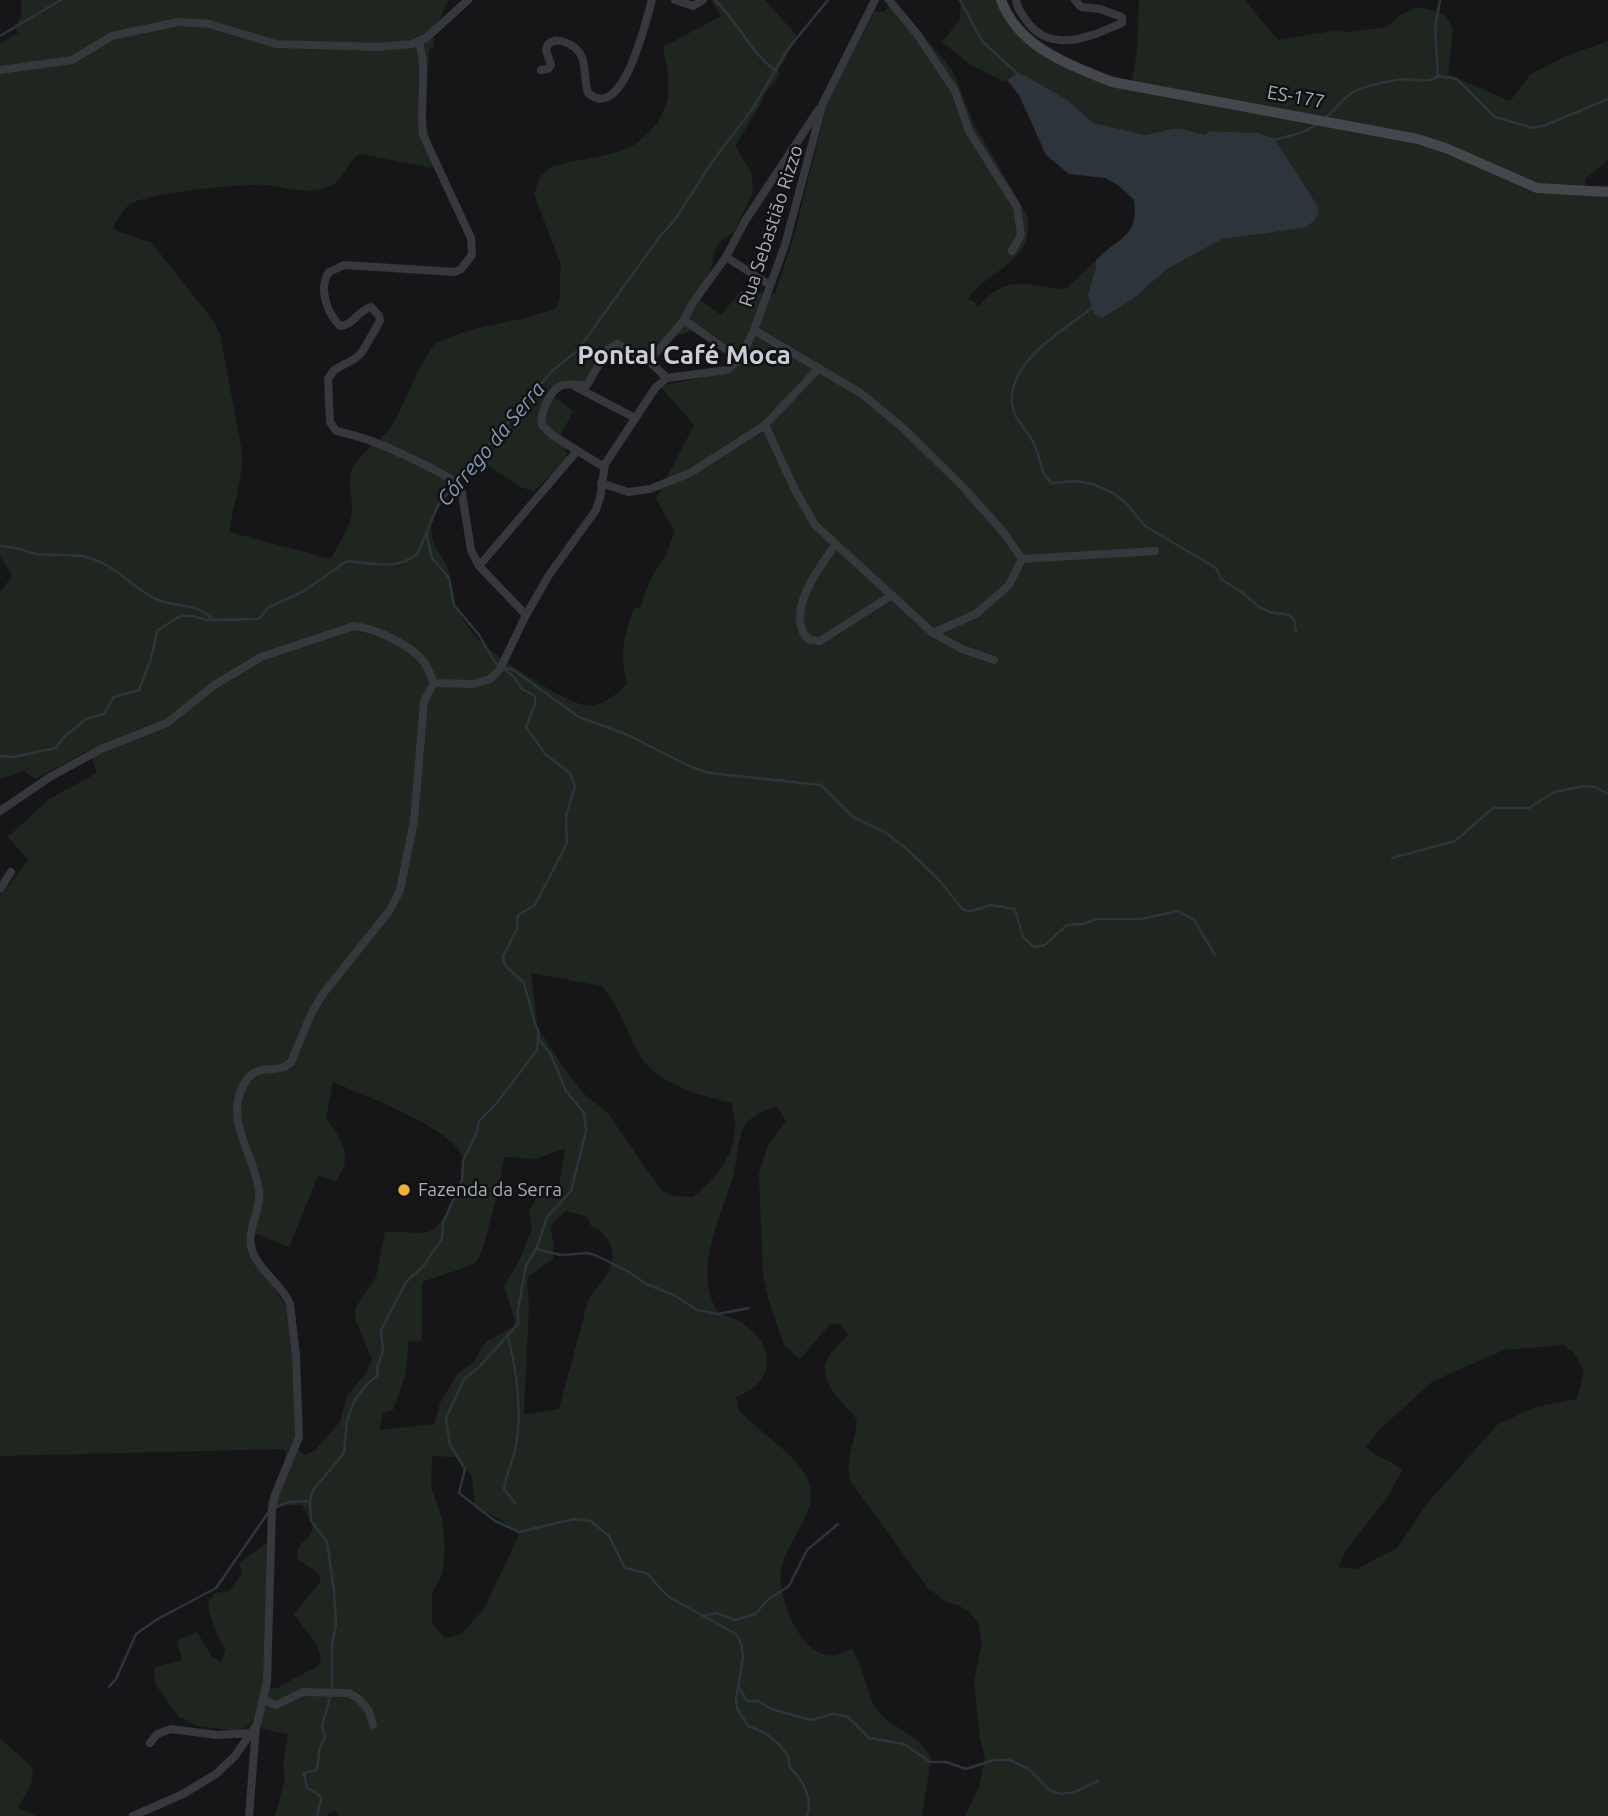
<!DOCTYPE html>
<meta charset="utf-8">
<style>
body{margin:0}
canvas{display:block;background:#161618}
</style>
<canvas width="1608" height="1816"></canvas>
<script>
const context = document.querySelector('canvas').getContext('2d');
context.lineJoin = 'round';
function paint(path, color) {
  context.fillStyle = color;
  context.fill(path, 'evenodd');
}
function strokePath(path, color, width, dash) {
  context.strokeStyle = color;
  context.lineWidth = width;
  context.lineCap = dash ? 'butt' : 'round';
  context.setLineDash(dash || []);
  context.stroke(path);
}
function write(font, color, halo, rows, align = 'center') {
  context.font = font + ' Ubuntu,sans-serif';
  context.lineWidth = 5;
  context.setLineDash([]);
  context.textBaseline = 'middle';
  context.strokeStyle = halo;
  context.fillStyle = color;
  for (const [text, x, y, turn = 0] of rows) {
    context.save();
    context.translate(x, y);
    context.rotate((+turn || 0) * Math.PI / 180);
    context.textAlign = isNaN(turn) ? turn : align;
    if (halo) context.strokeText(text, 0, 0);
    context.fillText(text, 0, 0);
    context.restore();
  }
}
paint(new Path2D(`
 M21 0H448L434 32 433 48H430L424 107 434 168 359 154C347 162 343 181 330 186 309 195 288 188 267 185 246 183 143 193 129 205 123 210 118 220 113 226L117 231 152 243 215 323 220 334 242 452C243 479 233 506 229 532L331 559C338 543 351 528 352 511 353 499 348 485 351 473 355 454 382 442 392 425 404 408 423 350 439 342 476 323 519 324 556 308 564 295 558 280 561 265L534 194 540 177 552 166 615 153 636 144 658 123 668 99V73L663 47 721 16 711 0H765L798 37 778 71 781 74 763 96V100L735 146 751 172 753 192 734 232 722 240 716 248 710 272 696 297 721 315 741 291 775 294 794 236 828 101 875 11 884 12 894 0 953 71 973 122 1028 217C1033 265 990 267 968 299L975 302 977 308C1010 271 1025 287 1066 289L1096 260V267L1088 294 1147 287 1167 269 1222 239 1304 228 1317 205 1273 137 1259 133 1210 131 1205 135 1183 129H1172L1147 135 1093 123 1069 101 1026 76 1010 77 1005 82 971 65 942 42 960 19 961 0H1005C1006 5 1007 11 1010 16 1035 46 1095 72 1132 81L1137 51 1139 0H1245L1278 40 1333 31 1349 32 1386 27 1403 13 1421 7 1445 15 1453 29 1448 74 1510 101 1531 74 1566 56 1608 41V157L1606 162 1585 179 1586 186 1608 185V1816H965L979 1787 985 1758 980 1739 974 1681 982 1643 978 1622 969 1612 958 1605 946 1602 928 1588 851 1482C844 1459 856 1442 857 1420 844 1402 814 1380 829 1356 834 1348 842 1342 848 1335L840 1324H830L800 1359 784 1345 769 1301 763 1275 759 1174 768 1145 786 1121 777 1106C765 1110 752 1115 745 1125 738 1135 737 1160 734 1173 722 1215 691 1271 719 1314 763 1323 793 1375 736 1397L738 1409C756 1431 803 1457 810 1486 816 1517 785 1542 781 1571 777 1598 802 1662 837 1655 841 1654 847 1651 852 1649L859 1662 874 1707 888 1721 920 1742 931 1757 922 1816H339L335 1810 326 1816H275L285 1779 283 1766 288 1734 258 1728 267 1688H277L318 1666 321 1658 317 1645 294 1614 321 1581 318 1573 298 1559C294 1539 312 1544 313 1525L302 1505 266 1506 286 1456 285 1449 0 1456V896L28 860 8 837 49 799 97 773 89 750 36 779 24 771 0 779V592L12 576 11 573 0 557V44L18 33 14 25C23 20 21 10 21 0ZM691 331 712 333 734 350 731 364 709 376 660 386 694 425 656 499 675 531 667 553 650 580 640 608H634C623 639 620 652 627 684 618 693 604 705 591 706 569 707 489 653 474 635 467 626 459 613 454 603 448 591 453 578 447 567 441 553 431 545 431 528 432 506 467 476 483 462L520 487 534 491 568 459 564 442 560 437 573 411 551 395C561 382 569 377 585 384L611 350 618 345 643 355 660 342ZM531 973 602 986C621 1009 626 1032 641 1057 656 1083 705 1097 732 1103 733 1112 736 1122 735 1131 734 1157 712 1182 693 1197L672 1196 661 1190 607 1112 584 1094 564 1068 538 1028ZM333 1082C362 1094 445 1126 460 1152 468 1164 461 1186 454 1198 449 1208 440 1228 428 1232 418 1235 397 1230 385 1232L376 1277 356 1307 355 1319 372 1360 366 1373 347 1396 340 1422 314 1451 305 1455 294 1448 295 1386 287 1308 248 1247 252 1232 289 1247 318 1176 336 1181C355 1156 341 1140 326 1118ZM565 1148 558 1194 554 1198 538 1196 529 1211 532 1228 521 1257 504 1286 515 1320 513 1327 487 1341 481 1348 474 1362 458 1373 440 1403 434 1424 379 1430 383 1413 393 1410C403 1383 408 1371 408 1342L422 1341V1282C432 1278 471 1267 477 1261 484 1254 503 1171 504 1157L536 1159ZM566 1211 588 1217 591 1226C607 1233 618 1249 610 1268 607 1277 594 1289 588 1301L559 1409 524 1414 529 1305 527 1284 528 1277 553 1259 554 1245 550 1226ZM1564 1345 1574 1353 1584 1370 1577 1399 1536 1407 1498 1424 1425 1506 1397 1548 1356 1569 1338 1567 1346 1550 1386 1499 1402 1471C1389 1457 1380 1461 1366 1447L1378 1431 1433 1381 1504 1350ZM432 1456 456 1457 472 1476 475 1507 500 1519 519 1535 484 1609 460 1635 445 1638 432 1623V1593L443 1573 445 1547 442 1518 431 1488Z
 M267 1543 263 1688C259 1705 257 1725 239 1731L198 1726 179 1717 155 1684 154 1667 180 1661 182 1658 177 1641 197 1632 212 1657 221 1662 226 1650C220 1643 206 1611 209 1602 210 1599 213 1596 216 1593L229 1591 242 1574 239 1563Z
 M0 1738 33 1768 31 1784 18 1808 36 1816H0Z`), '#1e261f');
paint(new Path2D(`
 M1016 74 1026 76 1069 101 1093 123 1146 135 1172 129H1183L1205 135 1210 131 1259 133 1274 138 1317 205 1319 214 1314 221 1304 228 1222 239 1167 269 1134 298 1102 318 1094 314 1088 294 1096 267V260C1118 237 1139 238 1134 200L1118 185 1105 178 1069 174 1046 155 1019 95 1007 80Z`), '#2c353c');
strokePath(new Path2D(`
 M715 0C738 22 750 52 776 71
 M960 0 982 41 1019 75
 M0 36 61 0
 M1438 76 1435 29 1440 0
 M1325 118C1334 111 1340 102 1349 95 1360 86 1382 83 1396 80 1409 77 1429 85 1438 76L1457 79 1495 117 1533 128 1546 125 1608 99
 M1272 141C1288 135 1303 135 1317 124
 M1092 308C1064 329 1008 362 1012 403 1013 418 1025 428 1032 440 1041 454 1038 473 1052 483L1075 481 1092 484 1113 493 1126 503 1145 526 1216 568 1221 579 1243 593 1259 607 1270 612 1289 615 1294 620 1296 632
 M0 546C6 547 10 547 16 548 23 549 29 553 36 554 54 556 73 553 90 558 117 566 133 589 158 600 176 608 200 602 212 620
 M503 668 512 669 579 717 630 736 691 767 710 773 821 785 853 817 885 832 907 849 939 880 963 910 972 911 990 905 1015 909 1023 937 1034 947 1045 945 1067 925 1083 924 1097 919H1141L1178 911 1194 920 1215 955
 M0 756 13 757 56 748 64 737 86 719 104 714 114 697 139 690 151 659 157 631 180 616H193L206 620 259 619 269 607 304 591 347 561C369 563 400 571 418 553L438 505 552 371 577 351 661 235 674 221 712 162 753 108 787 50 828 0
 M1392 858 1455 841 1493 808H1529L1554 792 1584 786 1595 787 1608 794
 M537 1037 551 1055 566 1091 584 1113 586 1131 571 1191 547 1217 537 1247 526 1266 518 1309V1324L478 1368 464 1379 446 1418 450 1445 465 1469 459 1493 495 1521 519 1532 574 1519 591 1521 609 1536 625 1568 646 1573 669 1597 736 1634 741 1643 743 1657 736 1699 737 1708 748 1726 765 1733 780 1745 788 1756 790 1768C803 1780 813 1798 807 1816
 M536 1249 561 1255 587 1253 595 1255 629 1272 646 1284 674 1295 697 1310 718 1314 749 1308
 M508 1337C517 1371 522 1412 516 1446 513 1461 506 1474 504 1489L515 1503
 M276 1507 289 1502 310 1501
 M703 1616 717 1613 735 1620 755 1614 769 1599 789 1586 807 1550 838 1524
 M738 1686 747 1701H758L771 1709 811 1720 833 1714 848 1717 869 1738 904 1744 930 1762H946L966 1769 994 1760H1009L1029 1769 1049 1790 1061 1794 1075 1792 1098 1781
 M109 1687 116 1679 136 1634 156 1620 216 1588 270 1510
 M317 1816 321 1799 319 1795 307 1788 304 1773 317 1770 320 1747 325 1738 322 1726 332 1690V1645L336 1624 334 1591 327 1542 311 1521 310 1501 313 1490 344 1453 347 1420 355 1400 365 1386 378 1375 377 1368 383 1351 381 1330 406 1282 423 1266 442 1239 443 1223 462 1180 463 1161 477 1132 479 1121 496 1104 537 1050 539 1032 535 1024 524 983 505 965 503 956 517 929 518 915 535 905 567 843 566 816 575 787 570 773 546 755 526 727 535 704V696L522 689 514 677 494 661 479 635 454 605 449 578 432 558 426 532`), '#2c353c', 2.5);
strokePath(new Path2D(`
 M675 0 693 6 703 0
 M889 0 917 34 955 91 969 131 1017 207 1021 235 1012 251
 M1016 0C1017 8 1021 13 1026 20 1050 55 1090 37 1122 23V17L1100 9 1081 7 1075 0
 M419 42C428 73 419 104 423 135L471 238 472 255 461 269 455 272 344 265 329 272C318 288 327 313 340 326 354 325 357 311 371 307L379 316 380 321 362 352 356 358 334 370 328 379 330 422 336 431C369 438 392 449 423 464 436 471 450 477 461 487L471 550 479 566 526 615
 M0 70 72 60 112 36 178 22 209 24 276 44 380 47 412 44 426 38 468 0
 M541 70 548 69 551 65 546 50 548 44C555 39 561 40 569 44 590 54 582 75 588 93 623 124 646 20 652 0
 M726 257 770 285
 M684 320 740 359
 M754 330 862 394 903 428 963 487 1004 533 1022 559
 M649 361 684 320 692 304 726 257 745 221 819 109
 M576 387 635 418
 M765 425 794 488 815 525 933 633 962 649 994 660
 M604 467 552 435 542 425C540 413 550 389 563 385 570 383 579 386 587 385L608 349 617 344 649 361 667 378
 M601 483 628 492 650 489 690 473 765 425 819 368
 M836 544C819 567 783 615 809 640L820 641 892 595
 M479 566 577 451
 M933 633 976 614 1009 585 1022 559 1155 551
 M0 811 50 777 101 749 167 723 213 686 261 657 354 626C375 628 411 645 424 662 428 668 431 676 434 683L473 684 490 679 500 669 526 615 549 575 596 510 600 498 605 464 656 387 667 378 727 370 740 359 754 330 785 245 823 103 875 0
 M0 889 11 872
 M264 1700 276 1705 303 1692 349 1693 359 1699 369 1711 373 1725
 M150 1743 157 1734 171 1729 217 1735 252 1733
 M133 1816 183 1794 216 1774 235 1756 257 1724 267 1682 272 1509 275 1495 299 1437 296 1356 290 1304C282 1284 261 1273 253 1253 244 1232 262 1211 259 1190 254 1153 220 1115 248 1078 260 1063 279 1075 291 1062L312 1012 323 994 390 910 400 890 414 821 424 701 434 683
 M249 1816 256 1727`), '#37383d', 8);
strokePath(new Path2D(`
 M1001 0C1019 48 1068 64 1112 82L1418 139 1448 149 1537 188 1608 192`), '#45474d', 10);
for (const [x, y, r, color] of [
 [404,1190,7,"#f2b134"]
]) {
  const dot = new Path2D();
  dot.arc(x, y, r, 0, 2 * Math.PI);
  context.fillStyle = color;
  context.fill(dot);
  strokePath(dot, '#111113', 2.5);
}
write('19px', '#a8adb8', '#111113', [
 ["ES-177",1296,97,10],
 ["Rua Sebastião Rizzo",771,226,-72]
]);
write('19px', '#a8adb8', '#111113', [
 ["Fazenda da Serra",418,1190]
], 'left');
write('italic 21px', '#7f9bb3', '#111113', [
 ["Córrego da Serra",491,444,-50]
]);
write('bold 26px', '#c9ccd4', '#111113', [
 ["Pontal Café Moca",684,355]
]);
</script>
